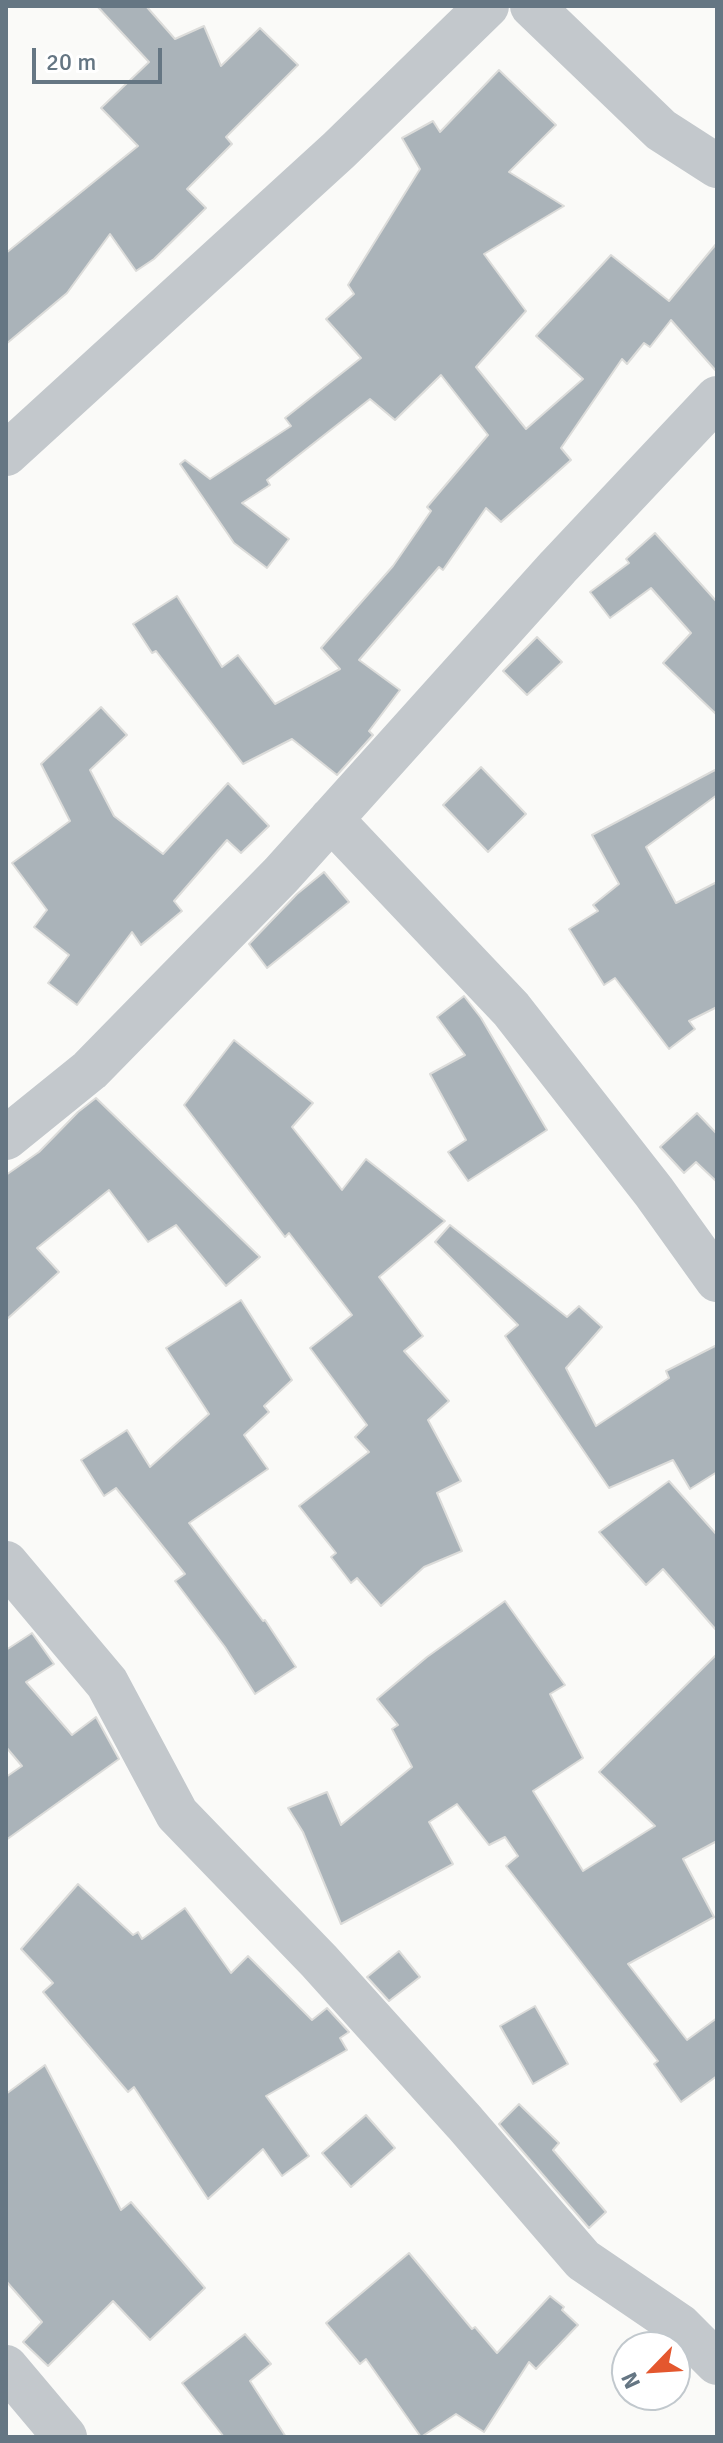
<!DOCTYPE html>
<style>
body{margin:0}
#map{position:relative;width:723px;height:2443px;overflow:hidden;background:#fafaf8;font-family:Signika,sans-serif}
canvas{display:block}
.frame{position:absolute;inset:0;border:8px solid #657683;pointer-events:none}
.north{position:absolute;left:611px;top:2331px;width:80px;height:80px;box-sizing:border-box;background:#fff;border:2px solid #c1c8cd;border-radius:50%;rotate:245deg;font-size:22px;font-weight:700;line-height:32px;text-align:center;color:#657683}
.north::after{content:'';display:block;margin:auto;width:28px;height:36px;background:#e4572e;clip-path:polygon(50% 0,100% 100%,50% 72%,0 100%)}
.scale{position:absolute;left:32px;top:48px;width:130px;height:36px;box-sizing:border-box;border:4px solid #657683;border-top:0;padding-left:10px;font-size:24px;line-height:28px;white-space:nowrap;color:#657683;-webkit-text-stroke:6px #fff;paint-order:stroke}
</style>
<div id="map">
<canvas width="723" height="2443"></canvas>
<div class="frame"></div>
<div class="north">N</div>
<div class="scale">20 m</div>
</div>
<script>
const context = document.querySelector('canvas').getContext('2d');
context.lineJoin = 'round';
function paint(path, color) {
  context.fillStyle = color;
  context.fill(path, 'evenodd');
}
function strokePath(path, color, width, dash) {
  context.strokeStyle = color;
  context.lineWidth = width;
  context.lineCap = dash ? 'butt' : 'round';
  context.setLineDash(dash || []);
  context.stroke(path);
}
const building = new Path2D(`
 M97 6H146L175 39 204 26 221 66 260 28 298 65 226 137 232 144 187 189 206 208 154 259 136 271 110 234 67 293 6 344V253L138 146 101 108 149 62Z
 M499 70 556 125 509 172 564 206 484 254 526 311 476 367 526 429 583 379 536 336 611 255 669 301 717 243V372L671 320 650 347 644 343 627 364 622 359 561 448 571 460 501 522 486 508 443 570 439 567 359 660 400 690 369 731 373 735 337 775 292 739 243 764 156 651 152 653 133 624 177 596 222 667 238 655 275 704 340 669 321 648 393 566 431 511 427 507 488 435 441 375 395 420 370 399 267 480 270 485 242 503 289 539 267 568 234 543 180 464 185 460 210 479 291 426 285 418 361 358 326 319 354 294 348 285 420 169 402 138 433 121 440 132Z
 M655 533 717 602V715L663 663 691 633 651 588 610 618 590 592 629 563 626 559Z
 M537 637 562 662 527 695 503 671Z
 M101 707 127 735 90 770 114 816 163 854 228 783 269 826 241 853 227 840 174 901 182 911 141 945 132 932 77 1005 48 983 69 955 34 927 47 910 12 863 70 821 41 764Z
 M481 767 526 814 488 852 443 805Z
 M717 769V795L646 847 676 903 717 882V1007L689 1021 695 1029 669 1049 615 978 604 985 569 929 598 911 593 905 619 884 592 835Z
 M324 872 349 902 267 968 249 944 297 894Z
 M464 996 481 1018 547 1130 468 1181 448 1152 466 1140 430 1074 465 1055 437 1017Z
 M234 1040 313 1103 292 1127 342 1190 366 1159 445 1221 379 1277 423 1336 404 1351 449 1401 428 1420 461 1481 437 1493 462 1551 424 1567 381 1606 357 1578 351 1583 331 1557 336 1553 299 1506 369 1452 355 1437 367 1425 310 1348 352 1315 289 1233 285 1237 184 1105Z
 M96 1098 260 1257 226 1286 176 1225 148 1242 109 1190 37 1248 59 1272 6 1320V1175L39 1152 78 1112Z
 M697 1113 717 1134V1182L696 1162 684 1173 660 1147Z
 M450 1225 567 1317 579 1306 602 1327 566 1368 596 1426 669 1378 666 1371 717 1345V1472L690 1489 673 1460 609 1488 505 1336 518 1325 435 1242Z
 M241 1300 292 1380 264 1406 269 1412 244 1435 268 1469 189 1523 263 1621 265 1620 296 1667 255 1694 225 1647 175 1581 185 1574 116 1488 104 1496 81 1460 127 1430 150 1467 209 1414 166 1348Z
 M669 1481 717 1535V1631L663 1569 646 1585 599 1532Z
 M505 1601 565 1685 550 1694 583 1758 533 1791 583 1871 655 1826 599 1772 717 1654V1841L683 1859 714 1917 628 1964 687 2040 717 2018V2076L681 2102 654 2064 658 2061 506 1866 518 1856 505 1837 489 1845 457 1804 429 1822 453 1864 341 1924 303 1832 288 1808 327 1792 341 1825 412 1767 392 1729 398 1725 377 1699 427 1657Z
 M32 1633 54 1664 26 1682 72 1735 96 1717 119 1759 6 1840V1777L22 1766 6 1747V1650Z
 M78 1884 133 1935 138 1932 142 1939 185 1908 231 1973 248 1956 312 2020 327 2008 349 2032 340 2038 347 2050 266 2096 309 2156 282 2176 263 2149 208 2199 134 2087 128 2092 43 1992 53 1983 21 1949Z
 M399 1951 420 1977 389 2001 367 1977Z
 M535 2006 568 2064 533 2084 500 2026Z
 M45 2065 121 2210 131 2202 205 2288 150 2340 113 2301 48 2366 23 2342 42 2322 6 2281V2094Z
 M519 2104 559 2143 553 2150 606 2212 589 2228 499 2124Z
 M366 2115 395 2148 351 2187 322 2153Z
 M409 2253 472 2329 475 2327 497 2353 550 2296 564 2307 562 2310 578 2325 536 2369 529 2362 484 2432 456 2414 421 2437 366 2359 360 2364 326 2323Z
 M245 2334 271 2364 250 2381 286 2437H224L182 2383Z`);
paint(building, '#aab3b9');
strokePath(building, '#dcdcda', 2);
strokePath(new Path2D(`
 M532 6 661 130 717 166
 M6 454 339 150 487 6
 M331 819 511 1009 654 1192 717 1280
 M6 1138 90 1070 281 875 558 567 717 398
 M6 1563 107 1683 177 1814 319 1961 465 2123 583 2260 680 2326 717 2363
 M6 2367 65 2437`), '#c3c8cc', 44);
</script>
